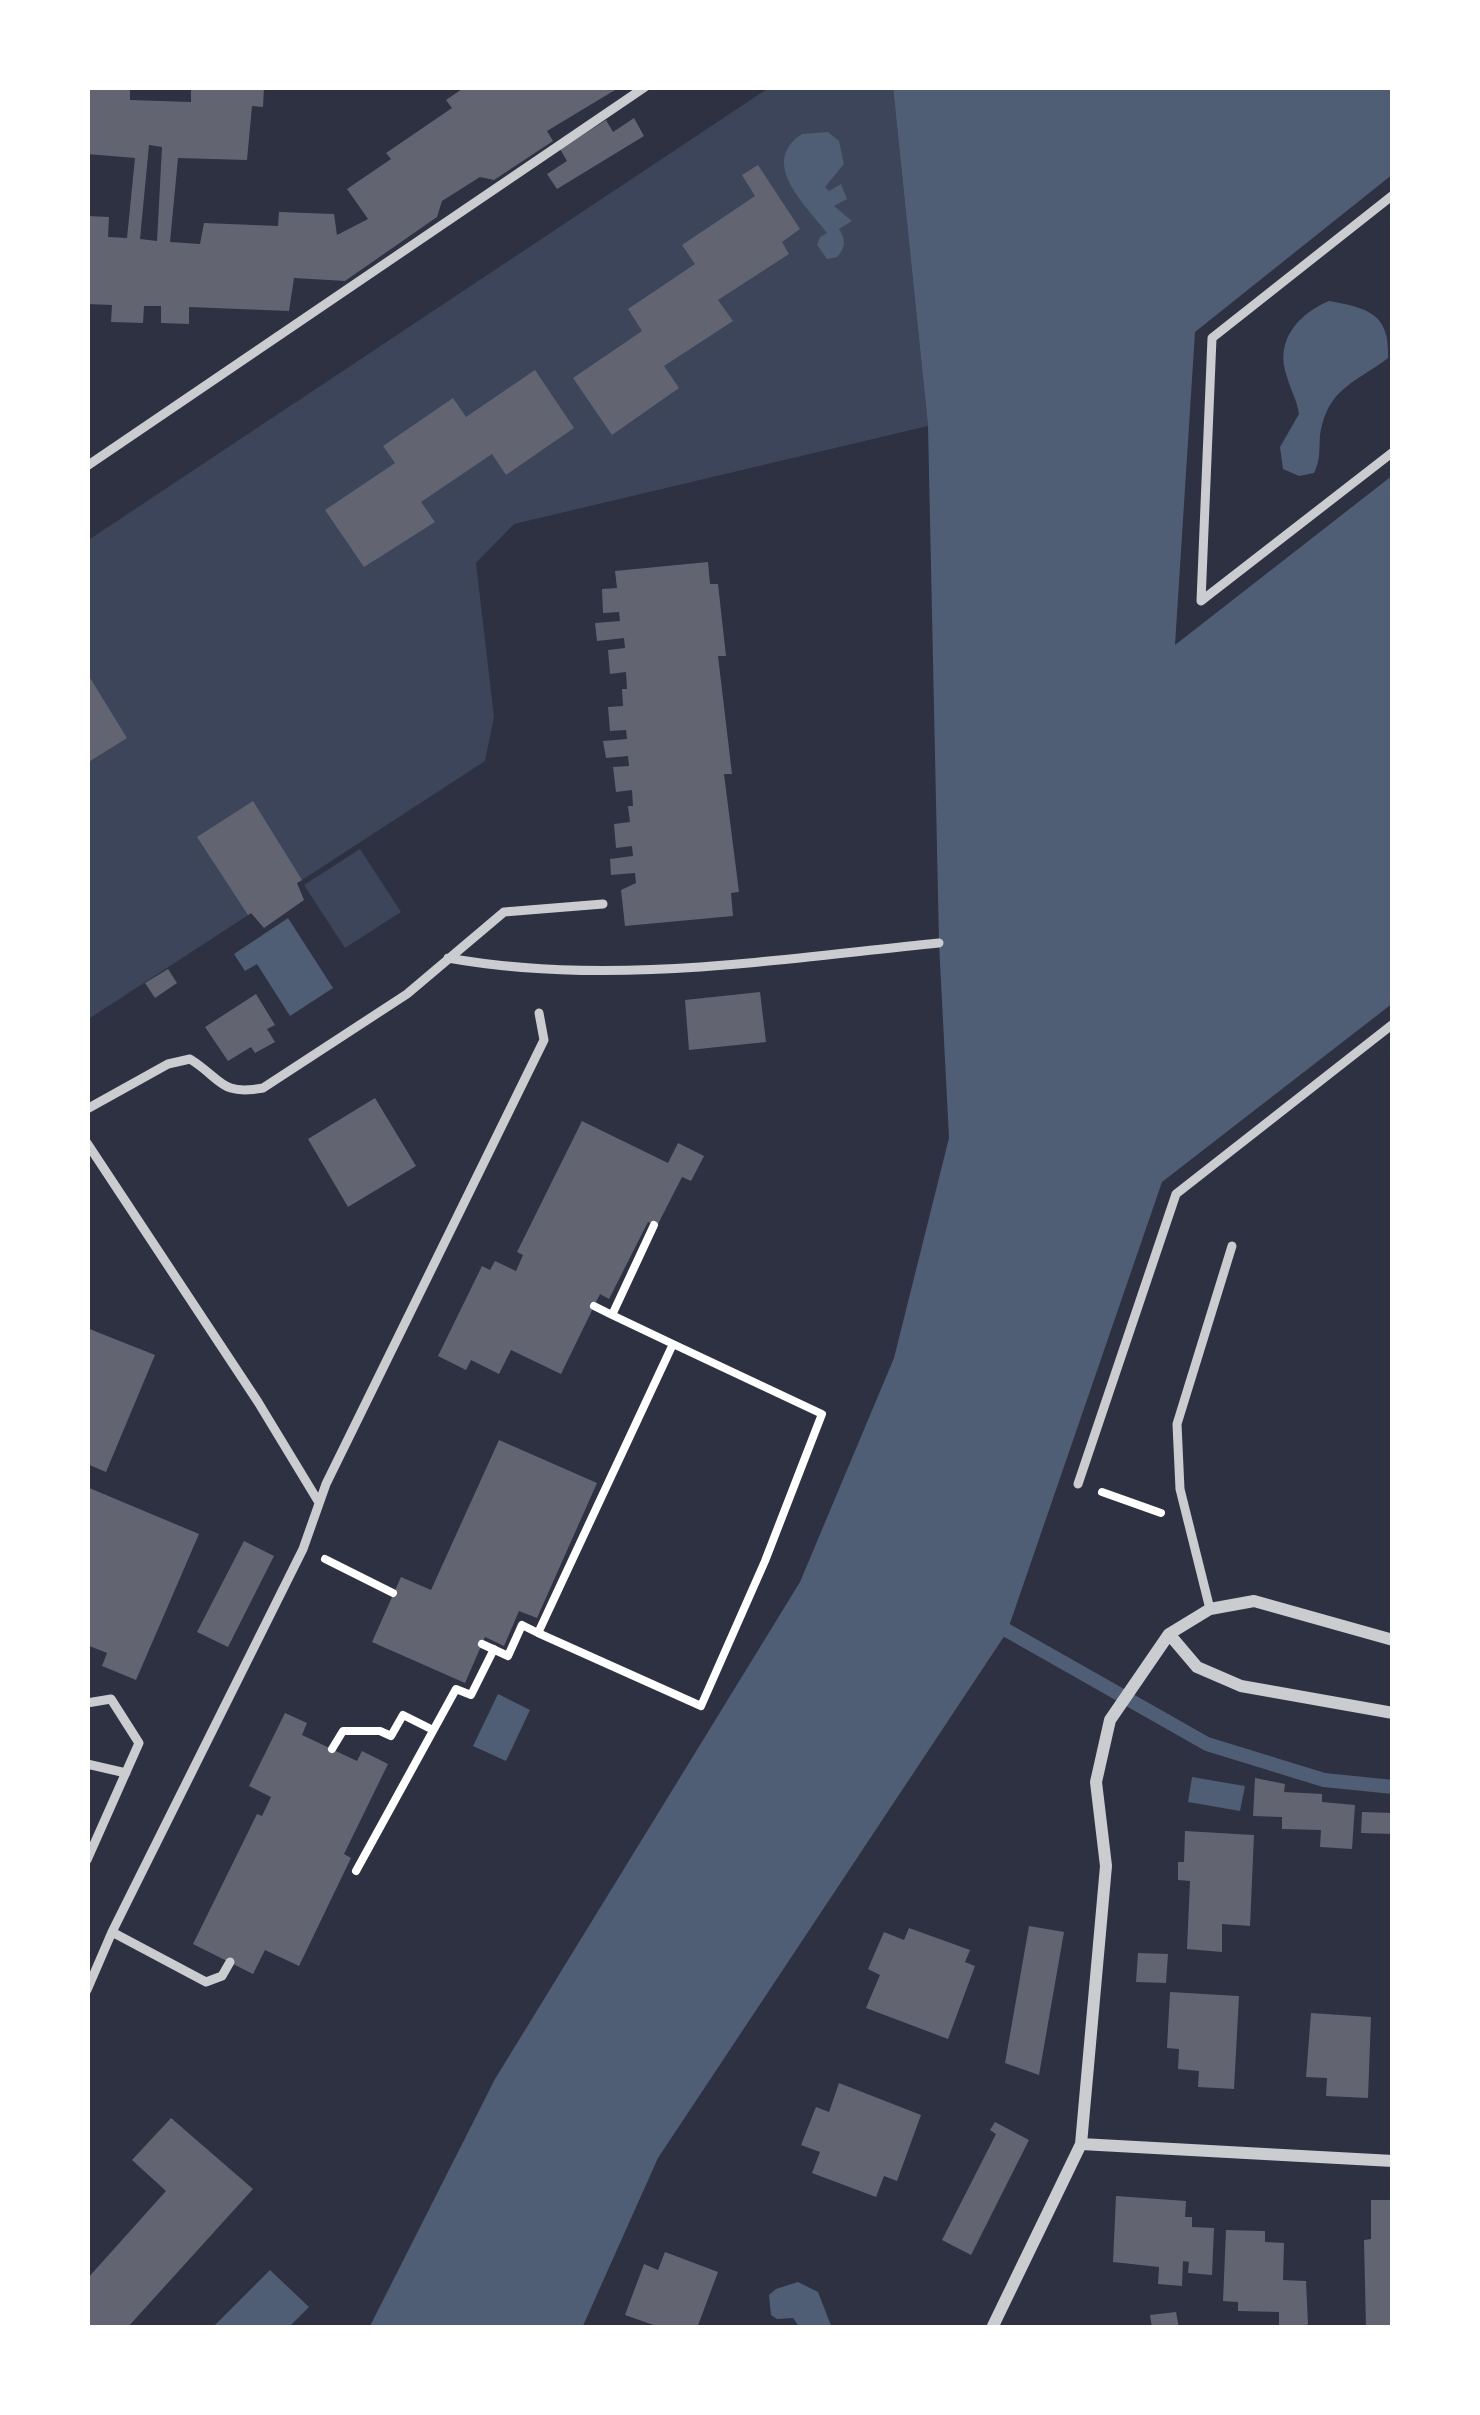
<!DOCTYPE html>
<style>
body{margin:0}
#map{position:relative;width:1480px;height:2415px;overflow:hidden;background:#2d3142;font-family:"Roboto Condensed",sans-serif}
canvas{display:block}
.frame{position:absolute;inset:0;border:90px solid #fff;pointer-events:none}
</style>
<div id="map">
<canvas width="1480" height="2415"></canvas>
<div class="frame"></div>
</div>
<script>
const context = document.querySelector('canvas').getContext('2d');
context.lineJoin = 'round';
function paint(path, color) {
  context.fillStyle = color;
  context.fill(path, 'evenodd');
}
function strokePath(path, color, width, dash) {
  context.strokeStyle = color;
  context.lineWidth = width;
  context.lineCap = dash ? 'butt' : 'round';
  context.setLineDash(dash || []);
  context.stroke(path);
}
paint(new Path2D(`
 M770 87H893L928 426 514 524 476 563 494 717 485 761 87 1020V541Z
 M360 849 401 912 345 948 304 885Z`), '#3c4559');
paint(new Path2D(`
 M893 87H1393V174L1195 332 1175 645 1393 475V1003L1162 1182 1007 1632 658 2158 582 2328H369L495 2079 800 1582 894 1358 949 1138 939 943 928 426Z
 M828 132 839 141 844 164 825 187 829 191 841 184 847 199 834 206 852 221 839 229C846 240 846 247 837 257L827 259 817 245 820 237 827 233C806 205 758 163 802 134Z
 M1329 301C1369 308 1390 314 1388 358 1360 380 1332 386 1322 425 1317 442 1323 456 1314 473L1299 476 1283 469 1280 447 1299 414C1297 400 1291 391 1287 377 1274 341 1298 314 1329 301Z
 M288 918 333 988 290 1016 257 964 245 971 234 954Z
 M498 1694 530 1710 506 1761 473 1746Z
 M1192 1777 1245 1786 1240 1811 1188 1802Z
 M270 2270 309 2307 288 2328H212Z
 M798 2282 818 2292 832 2328H800L793 2318 777 2319 771 2315 769 2295 776 2289Z`), '#4f5d75');
strokePath(new Path2D(`
 M992 1622 1207 1744 1324 1780 1393 1787`), '#4f5d75', 14);
paint(new Path2D(`
 M87 87H130V100L191 102V87H264L263 107 252 106 247 160 178 158 170 242 200 244 204 223 278 226 279 212 334 214 337 235 368 219 347 189 391 159 386 153 452 108 446 100 465 87H620L547 131 553 141 494 180 480 177 442 201 437 217 345 281 294 278 289 311 189 307V324L161 323V306H144L143 323 111 322 112 305 87 304V216L109 217 108 237 127 238 135 158 87 154ZM149 145 162 147 157 241 140 239Z
 M634 118 644 136 557 189 547 174 567 161 560 149 606 120 613 132Z
 M758 165 800 229 782 242 789 254 718 300 733 321 664 366 679 388 612 435 573 378 642 331 628 309 695 264 682 245 755 196 742 175Z
 M535 370 574 428 506 475 492 454 421 502 435 522 364 567 325 510 395 463 383 446 453 398 466 417Z
 M708 562 710 584H718L726 656H718L732 774H724L739 892 731 893 733 916 625 926 621 890 636 883 635 873 611 875 610 859 633 856 632 846 616 848 614 824 630 822 628 806H633L632 790 616 792 613 767 629 766 628 756 606 758 603 741 627 739 626 730 610 731 608 707 623 706 622 689H627L626 672 610 674 608 650 625 648 624 638 597 641 595 623 620 621 619 612 603 613 602 589 617 588 615 571Z
 M87 673 127 738 87 763Z
 M253 801 302 880 297 883 304 900 264 928 251 913 248 915 197 837Z
 M168 969 177 983 155 998 145 983Z
 M760 992 766 1042 689 1050 685 1000Z
 M256 994 275 1025 267 1029 275 1042 255 1053 251 1047 228 1061 205 1027Z
 M375 1098 416 1166 348 1207 308 1139Z
 M582 1121 668 1163 678 1143 704 1156 691 1181 682 1177 657 1226 648 1222 609 1299 600 1294 561 1374 511 1350 499 1374 471 1360 466 1370 438 1356 482 1266 490 1270 495 1261 516 1271 523 1255 517 1252Z
 M87 1328 155 1355 106 1472 87 1464Z
 M499 1440 597 1483 537 1618 519 1611 504 1646 485 1637 465 1683 372 1642 401 1577 431 1590Z
 M87 1487 199 1534 136 1680 102 1666 107 1653 87 1645Z
 M244 1541 274 1556 228 1647 197 1632Z
 M285 1713 307 1723 302 1735 357 1761 362 1751 388 1764 344 1854 351 1858 299 1966 265 1950 253 1974 193 1944 257 1814 262 1816 271 1797 249 1786Z
 M1255 1778 1285 1784 1284 1792 1322 1794V1802L1355 1805 1352 1849 1320 1847 1321 1830 1282 1829V1817L1253 1816Z
 M1362 1812 1393 1813V1834L1361 1833Z
 M1185 1831 1254 1835 1250 1926 1222 1924V1952L1187 1949 1190 1881 1178 1880V1862H1184Z
 M1029 1926 1064 1932 1039 2075 1005 2063Z
 M909 1928 970 1950 965 1962 975 1966 948 2039 866 2008 880 1975 868 1969 884 1932 904 1940Z
 M1138 1953 1168 1954 1166 1983 1136 1982Z
 M1170 1992 1239 1996 1234 2089 1198 2087 1199 2071 1178 2069 1179 2049 1167 2048Z
 M1311 2013 1371 2017 1368 2098 1326 2096 1327 2078 1306 2077Z
 M839 2083 921 2115 897 2181 884 2176 876 2197 812 2173 820 2152 801 2145 816 2107 829 2112Z
 M171 2118 253 2189 127 2328H87V2279L166 2191 132 2160Z
 M995 2122 1029 2140 971 2255 942 2240 996 2134 990 2130Z
 M1116 2196 1186 2201 1185 2217H1192V2227L1214 2228 1212 2275 1188 2273 1189 2262 1183 2261 1182 2286 1158 2284 1159 2267 1113 2262Z
 M1371 2200H1393V2328H1366L1364 2240 1371 2239Z
 M1226 2230 1265 2231V2242L1284 2243 1283 2280 1306 2281 1308 2324 1303 2328H1279V2312L1238 2311V2302L1223 2301Z
 M665 2252 718 2272 697 2328H662L625 2315 644 2264 658 2270Z
 M1176 2312 1179 2328H1152L1150 2315Z`), '#626471');
strokePath(new Path2D(`
 M594 1306 612 1315 654 1225
 M1102 1492 1161 1513
 M325 1559 393 1593
 M538 1633 701 1706 765 1561 822 1414 673 1344
 M482 1644 508 1656 522 1625 538 1633 673 1344 612 1315
 M332 1749 343 1731H380L391 1736 403 1715 433 1730
 M356 1871 456 1689 471 1695 494 1649`), '#fff', 8);
strokePath(new Path2D(`
 M1393 195 1212 338 1201 601 1393 452
 M87 466 645 87
 M448 958C609 987 777 959 939 943
 M87 1109 168 1064 190 1059C222 1079 220 1096 263 1088L407 994 504 912 603 904
 M87 1143 258 1402 318 1501
 M1078 1484 1176 1194 1393 1024
 M1210 1609 1180 1489 1177 1424 1232 1246
 M87 1703 111 1699 139 1743 87 1860
 M87 1764 126 1773
 M112 1932 206 1982 222 1976 230 1962
 M87 1990 112 1932 303 1549 326 1484 544 1040 539 1013`), '#caccd0', 9);
strokePath(new Path2D(`
 M1169 1634 1197 1667 1241 1686 1393 1713
 M1081 2144 1393 2161
 M992 2328 1081 2144 1106 1866 1096 1782 1110 1720 1169 1634 1210 1609 1254 1601 1393 1640`), '#caccd0', 12);
</script>
